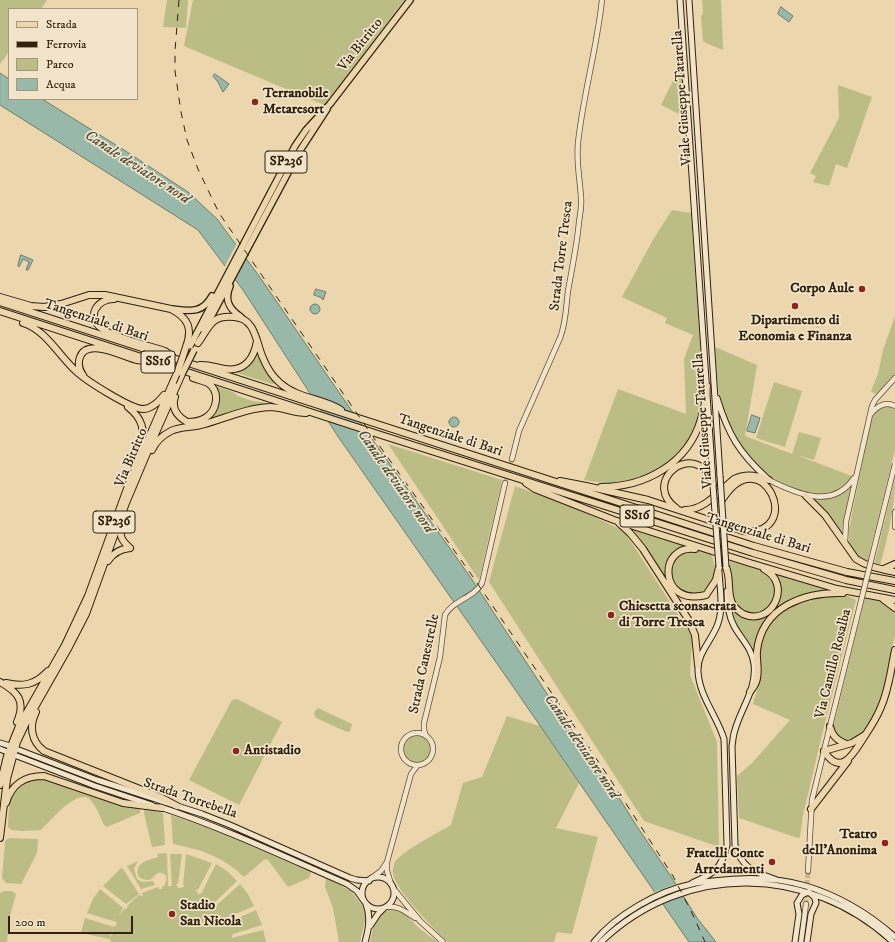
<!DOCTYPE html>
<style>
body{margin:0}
#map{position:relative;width:895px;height:942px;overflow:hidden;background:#ebd6ae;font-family:"IM FELL DW Pica",serif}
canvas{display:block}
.legend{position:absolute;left:8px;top:8px;width:130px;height:92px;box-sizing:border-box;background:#f2e4ca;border:1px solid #a5967e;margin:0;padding:5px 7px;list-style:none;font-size:12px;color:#31210d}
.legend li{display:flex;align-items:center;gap:8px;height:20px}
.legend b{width:20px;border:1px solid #a5967e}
.scale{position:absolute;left:8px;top:916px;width:125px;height:18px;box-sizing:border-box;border:2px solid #31210d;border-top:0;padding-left:5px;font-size:12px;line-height:14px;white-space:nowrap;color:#31210d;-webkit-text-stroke:3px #f2e4ca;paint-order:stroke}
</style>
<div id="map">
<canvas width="895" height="942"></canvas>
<ul class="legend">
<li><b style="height:5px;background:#ebd6ae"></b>Strada</li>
<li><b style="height:5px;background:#31210d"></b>Ferrovia</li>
<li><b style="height:11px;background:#bcbc87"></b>Parco</li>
<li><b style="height:11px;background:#98b9aa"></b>Acqua</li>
</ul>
<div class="scale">200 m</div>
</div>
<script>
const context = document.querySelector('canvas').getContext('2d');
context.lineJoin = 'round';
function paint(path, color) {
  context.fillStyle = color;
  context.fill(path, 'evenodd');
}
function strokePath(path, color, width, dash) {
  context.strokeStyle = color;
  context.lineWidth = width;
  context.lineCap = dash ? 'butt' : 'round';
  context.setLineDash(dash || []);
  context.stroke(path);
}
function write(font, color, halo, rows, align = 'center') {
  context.font = font + ' "IM FELL DW Pica",serif';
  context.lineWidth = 3.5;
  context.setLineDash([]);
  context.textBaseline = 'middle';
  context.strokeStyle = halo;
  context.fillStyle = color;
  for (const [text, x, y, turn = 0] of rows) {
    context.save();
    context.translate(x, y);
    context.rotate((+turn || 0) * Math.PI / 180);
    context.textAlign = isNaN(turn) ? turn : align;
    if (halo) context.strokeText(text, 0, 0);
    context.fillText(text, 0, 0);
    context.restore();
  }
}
paint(new Path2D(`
 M0 0H47L41 9H9V52L0 64Z
 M167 0H188L186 28 163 27Z
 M193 0H404L324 105 184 46Z
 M702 0H721L723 50 706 43 703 41 701 16 703 14Z
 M682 62 685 117 661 105Z
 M838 85 872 97 847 168 836 164 829 186 813 182 816 176 810 173 839 118Z
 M672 210 691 213 704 395 697 427 686 445 678 454 667 464 644 478 611 484 584 480 618 389 686 414 684 359 693 335 665 323 667 318 622 297 654 238Z
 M895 316V374L878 393 875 394 871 391 878 374 883 350Z
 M715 347 757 365 745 436 792 454 799 432 821 438 814 460 796 455 852 476C851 482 846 486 841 489 837 491 834 494 830 494 810 498 777 483 763 470 749 459 739 445 730 430 717 405 717 375 715 347Z
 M257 354H258L275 381 274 384H272L234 372 253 360Z
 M774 382 802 391 785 447 756 438Z
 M215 386 233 392 238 396 252 401 262 402 271 404 250 407 206 421 211 416Z
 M887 405 895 408V450L867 563C853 555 847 545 849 529L871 420 877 409Z
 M388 444 502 480 479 580Z
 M895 478C895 508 888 536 880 566L874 565Z
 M515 486 571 506 624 531 692 636 690 675 717 742 719 847 644 821 489 582Z
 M851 487 841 534 812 498C830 500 837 498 851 487Z
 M631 530 686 546 681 548 666 573 668 583Z
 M697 550 712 555C717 576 717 586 695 595L677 589 670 576 672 566 679 555 686 551Z
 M730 561C741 565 763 569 770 576 791 598 752 630 735 604 729 596 730 571 730 561Z
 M775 574 831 590 815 592 798 597 775 612 754 649 737 626 732 611 733 610 748 617 776 606Z
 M834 594 848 596 856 600 821 739 803 815 800 837 798 838 739 818 737 776 752 763 790 720 753 704C755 697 758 689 758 681 760 671 757 660 759 650 767 611 797 598 834 594Z
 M865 598C876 600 888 602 895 611V635L883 692 879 705 870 723 861 735 859 737 847 742 836 737 833 728Z
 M237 699 282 722 239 805 189 780 232 700Z
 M318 708 352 724 350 731 347 732 316 718 314 714 315 711Z
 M507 716 540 726 579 783 556 828 598 837 572 934 557 932 554 942H448L443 938C431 925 395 890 393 873 392 871 394 864 395 862 402 851 439 832 451 825L463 783 482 777Z
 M403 750a14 14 0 1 1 28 0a14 14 0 1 1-28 0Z
 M38 779H47L87 792 105 801 140 809V813L107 827 104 825C101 818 94 801 88 798 75 791 50 821 41 830L23 831 11 830 8 827C9 802 8 785 38 779Z
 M144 809 163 813 165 845 152 847 144 813Z
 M171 815 231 836 309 870 311 872 309 878 288 887 268 860 265 859 244 877C222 856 202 850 173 844Z
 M9 838 38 839 37 853 21 884 6 883 2 878 5 841Z
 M165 853 167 854 168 886H172L170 854H182L178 884H176L178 888H181L182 887H184V885H183L186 854 212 863 198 890 197 889 196 890 198 894 203 893 202 892 216 864 227 871 237 881 213 904 216 906 240 884 248 894 254 906 227 918 226 921 229 922 256 910 262 925 233 934 232 936V938L263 930 266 942H111L110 939 113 929 110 935V939L81 933 85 918 114 927 117 924 116 922 87 913 93 899 100 889 123 908 118 917 124 909H126L128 907 127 906 139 895 142 896 143 895 142 893 158 887 159 889H162V887L164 886C166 882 169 875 162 873 156 871 154 879 149 880 145 880 142 879 139 877 133 863 148 860 158 857L157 854Z
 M138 861 134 869 137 879 142 882 153 881 155 885 141 889 127 866Z
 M121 868 123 869 139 894 126 904 103 886Z
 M326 878 351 891 367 912 360 942H339L333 908 325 887Z
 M4 891H12L16 894 10 916 7 942H0V893Z
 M393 908C405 911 411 921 420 929 426 934 433 938 438 942H370C375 924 373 915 393 908Z`), '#bcbc87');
const water = new Path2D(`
 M781 7 793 16 789 22 778 14Z
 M0 73 9 79V99H42L124 150 188 192 217 219 259 276 347 404 471 578 553 703 613 788 636 825 672 878 697 918 716 942H689L512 685 339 438 243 290 198 230 0 105Z
 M215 74 229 84 223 92 218 82 213 76Z
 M21 255 33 260 28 270H26L29 262 23 259 19 267 18 266Z
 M316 289 326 292 323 300 322 298 314 295Z
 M310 309a5 5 0 1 1 10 0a5 5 0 1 1-10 0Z
 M752 415 760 418 755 433 747 431Z
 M449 422a5 5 0 1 1 10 0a5 5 0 1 1-10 0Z`);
paint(water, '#98b9aa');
strokePath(water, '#6f7c6b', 1);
paint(new Path2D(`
 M237 243 247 257 234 282 224 268Z
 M678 883 685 895 660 905 652 893Z`), '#ebd6ae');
strokePath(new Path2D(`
 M505 483 512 459
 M806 904 808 871`), '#c6b28e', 4.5, [4.5, 2]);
const tertiary = new Path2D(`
 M871 414C877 406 886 401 895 406
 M512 459 519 431 560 338C566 323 566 307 568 291 572 268 577 245 579 222 580 214 582 206 581 198 580 179 576 162 578 143 583 95 597 48 602 0
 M769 480C797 494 833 510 854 478
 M895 512V527
 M845 543 846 522 872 406 875 400 895 378
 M401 749a16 16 0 1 1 32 0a16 16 0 1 1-32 0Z
 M426 736 424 730V723L440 657 445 615C453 600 474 598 482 583L505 483
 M808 871 812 800 830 726
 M370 879 381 871 387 862
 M391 884 387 871V862L411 774 417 766
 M393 888 420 921 443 942
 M386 907C398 905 406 912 415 918
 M801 942 806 904`);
const secondary = new Path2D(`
 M680 0 713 482
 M689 0 720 476
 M717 398C728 434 739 453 767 478
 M727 591C727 603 728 615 734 626 741 639 752 648 754 664 757 689 741 708 735 730 733 735 733 741 732 746L735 845C742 869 755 872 777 880
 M0 743 7 745
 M0 749 5 751
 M19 750 97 780 202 814 230 825 350 878 357 880 369 881
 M17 756 95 786 152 805
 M160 807C224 828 285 857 347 884L357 891 364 901
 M362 893a16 16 0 1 1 32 0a16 16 0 1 1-32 0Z
 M692 883C713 874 722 869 727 845L724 739C717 716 699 696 698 671 697 654 711 641 717 626 724 609 720 590 719 572
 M370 926 378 914 383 909
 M365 942C369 929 371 917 366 904
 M594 942C616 915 658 891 692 884 699 882 706 882 713 881 744 877 776 877 806 886 839 896 869 914 895 937
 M601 942C684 862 810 865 893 942
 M795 942 799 914 797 903 802 895 808 892
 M807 942 811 914 816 903 815 898 810 893`);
const primary = new Path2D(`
 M230 286C224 300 229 309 241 317
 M172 309C190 311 202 314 212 296
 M204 330 299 152 327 109
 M189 348 295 146 306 130 330 104 410 0`);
const trunk = new Path2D(`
 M0 297 31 306 44 307 61 304 89 295H105L171 309C188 318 193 328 186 347
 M114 299C97 299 86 316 101 328 112 337 150 346 165 351L172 356
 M0 302 754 546 847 572 895 581
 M0 311 381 435 753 553 846 580 895 590
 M23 323C46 330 59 356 77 372 87 381 132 410 144 409 153 408 159 401 164 395
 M198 343C210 326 211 315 234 317 256 318 256 343 263 358 267 368 273 377 280 383 298 399 323 398 341 410
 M200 365C209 364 216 368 225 369 245 372 254 358 257 341
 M83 375C79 370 78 363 80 357 87 337 124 357 137 360 140 361 143 360 146 360
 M175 397C171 408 177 416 187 422 193 422 200 421 205 418 217 411 221 392 208 383 204 381 198 380 193 378
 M128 407C142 418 146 430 140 448
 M152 450C156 441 163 435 171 431 181 426 191 428 201 425 224 419 246 408 270 407 282 407 293 413 306 413
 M560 481 586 486 648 500 743 531C807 537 762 436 722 500
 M526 483 535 489 614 520 750 563 837 589 895 600
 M601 487C645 487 688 464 701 419 704 409 706 397 707 386
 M806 496 825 515 856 559C868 567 881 569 895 572
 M676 508C645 485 682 449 704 469 709 473 711 479 713 485
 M685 510C705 510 719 491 734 479 746 473 757 475 769 480
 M619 523 630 533 643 549 688 619 695 635 698 665
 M122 524C119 536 121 540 130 548
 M695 549C658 544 658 607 706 595L716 580 719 567
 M108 561C113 553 120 549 130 548
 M726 567C731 579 727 592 732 603 734 608 739 611 743 614 772 627 793 584 764 569
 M884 569 895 564
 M883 599 895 608
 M0 682C18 692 26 701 17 722
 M6 683C23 687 35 685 48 671
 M750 692C752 689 755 685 756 682 760 672 756 661 757 651 762 606 805 592 843 593
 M36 712C29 726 31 741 44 751L160 797 177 806
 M830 726C832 736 837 740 846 744
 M865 735 852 743 824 751C842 780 856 749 866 734 872 725 877 717 881 707 889 689 891 669 895 650
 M0 785 7 756 19 726 65 645 88 596 129 483 173 382
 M6 803C12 783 25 776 44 776L123 803 162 808
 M811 809 848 761
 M0 838 7 779 17 742 27 721 69 647 86 614 126 503 150 446 182 374`);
strokePath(tertiary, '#604e35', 6);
strokePath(secondary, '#31210d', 7);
strokePath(primary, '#31210d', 8);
strokePath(trunk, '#31210d', 8);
strokePath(tertiary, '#f2e4ca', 4.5);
strokePath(secondary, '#f2e4ca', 5);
strokePath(primary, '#ebd6ae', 5.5);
strokePath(trunk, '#ebd6ae', 6);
strokePath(new Path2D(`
 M179 0 175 51V71L181 112 187 140 198 169 219 213 371 434 471 574 608 776 673 876 692 913 705 942`), '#31210d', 1, [7, 7]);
const tertiaryBridge = new Path2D(`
 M830 726 895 464`);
const secondaryBridge = new Path2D(`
 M720 476 726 567
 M713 485 719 567`);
const primaryBridge = new Path2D(`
 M182 374 194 350`);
const trunkBridge = new Path2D(`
 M173 382C179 370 182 359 186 347`);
strokePath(tertiaryBridge, '#604e35', 6, []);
strokePath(secondaryBridge, '#31210d', 7, []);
strokePath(primaryBridge, '#31210d', 8, []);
strokePath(trunkBridge, '#31210d', 8, []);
strokePath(tertiaryBridge, '#f2e4ca', 4.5);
strokePath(secondaryBridge, '#f2e4ca', 5);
strokePath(primaryBridge, '#ebd6ae', 5.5);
strokePath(trunkBridge, '#ebd6ae', 6);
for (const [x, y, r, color] of [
 [255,102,4,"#8f2418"],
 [862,289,4,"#8f2418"],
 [795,306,4,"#8f2418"],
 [611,615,4,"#8f2418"],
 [236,751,4,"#8f2418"],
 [885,843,4,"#8f2418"],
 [772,862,4,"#8f2418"],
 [172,914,4,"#8f2418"]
]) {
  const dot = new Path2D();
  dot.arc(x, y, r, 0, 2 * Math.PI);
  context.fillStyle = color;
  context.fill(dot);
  strokePath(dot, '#f2e4ca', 1.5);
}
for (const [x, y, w] of [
 [286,162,42],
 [158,362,34],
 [637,516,34],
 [114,522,42]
]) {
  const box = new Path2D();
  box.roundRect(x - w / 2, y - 11, w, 22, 3);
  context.fillStyle = '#f2e4ca';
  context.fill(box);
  strokePath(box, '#31210d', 1);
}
write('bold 13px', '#31210d', null, [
 ["SP236",286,162],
 ["SS16",158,362],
 ["SS16",637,516],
 ["SP236",114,522]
]);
write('14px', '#31210d', '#f2e4ca', [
 ["Via Bitritto",361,45,-52],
 ["Viale Giuseppe Tatarella",683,98,-94],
 ["Strada Torre Tresca",562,256,-83],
 ["Tangenziale di Bari",96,321,18],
 ["Viale Giuseppe Tatarella",704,421,-94],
 ["Tangenziale di Bari",450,436,18],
 ["Via Bitritto",132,458,-67],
 ["Tangenziale di Bari",758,534,17],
 ["Strada Canestrelle",425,664,-78],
 ["Via Camillo Rosalba",834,664,-76],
 ["Strada Torrebella",190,799,19]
]);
write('bold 14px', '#31210d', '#f2e4ca', [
 ["Terranobile",263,94],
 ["Metaresort",263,110],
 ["Corpo Aule",854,289,"right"],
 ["Dipartimento di",795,321,"center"],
 ["Economia e Finanza",795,337,"center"],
 ["Chiesetta sconsacrata",619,607],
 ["di Torre Tresca",619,623],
 ["Antistadio",244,751],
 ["Teatro",877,835,"right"],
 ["dell'Anonima",877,851,"right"],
 ["Fratelli Conte",764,854,"right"],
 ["Arredamenti",764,870,"right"],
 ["Stadio",180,906],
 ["San Nicola",180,922]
], 'left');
write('italic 15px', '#504f3c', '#f2e4ca', [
 ["Canale deviatore nord",137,168,33],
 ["Canale deviatore nord",395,482,55],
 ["Canale deviatore nord",581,747,56]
]);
</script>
